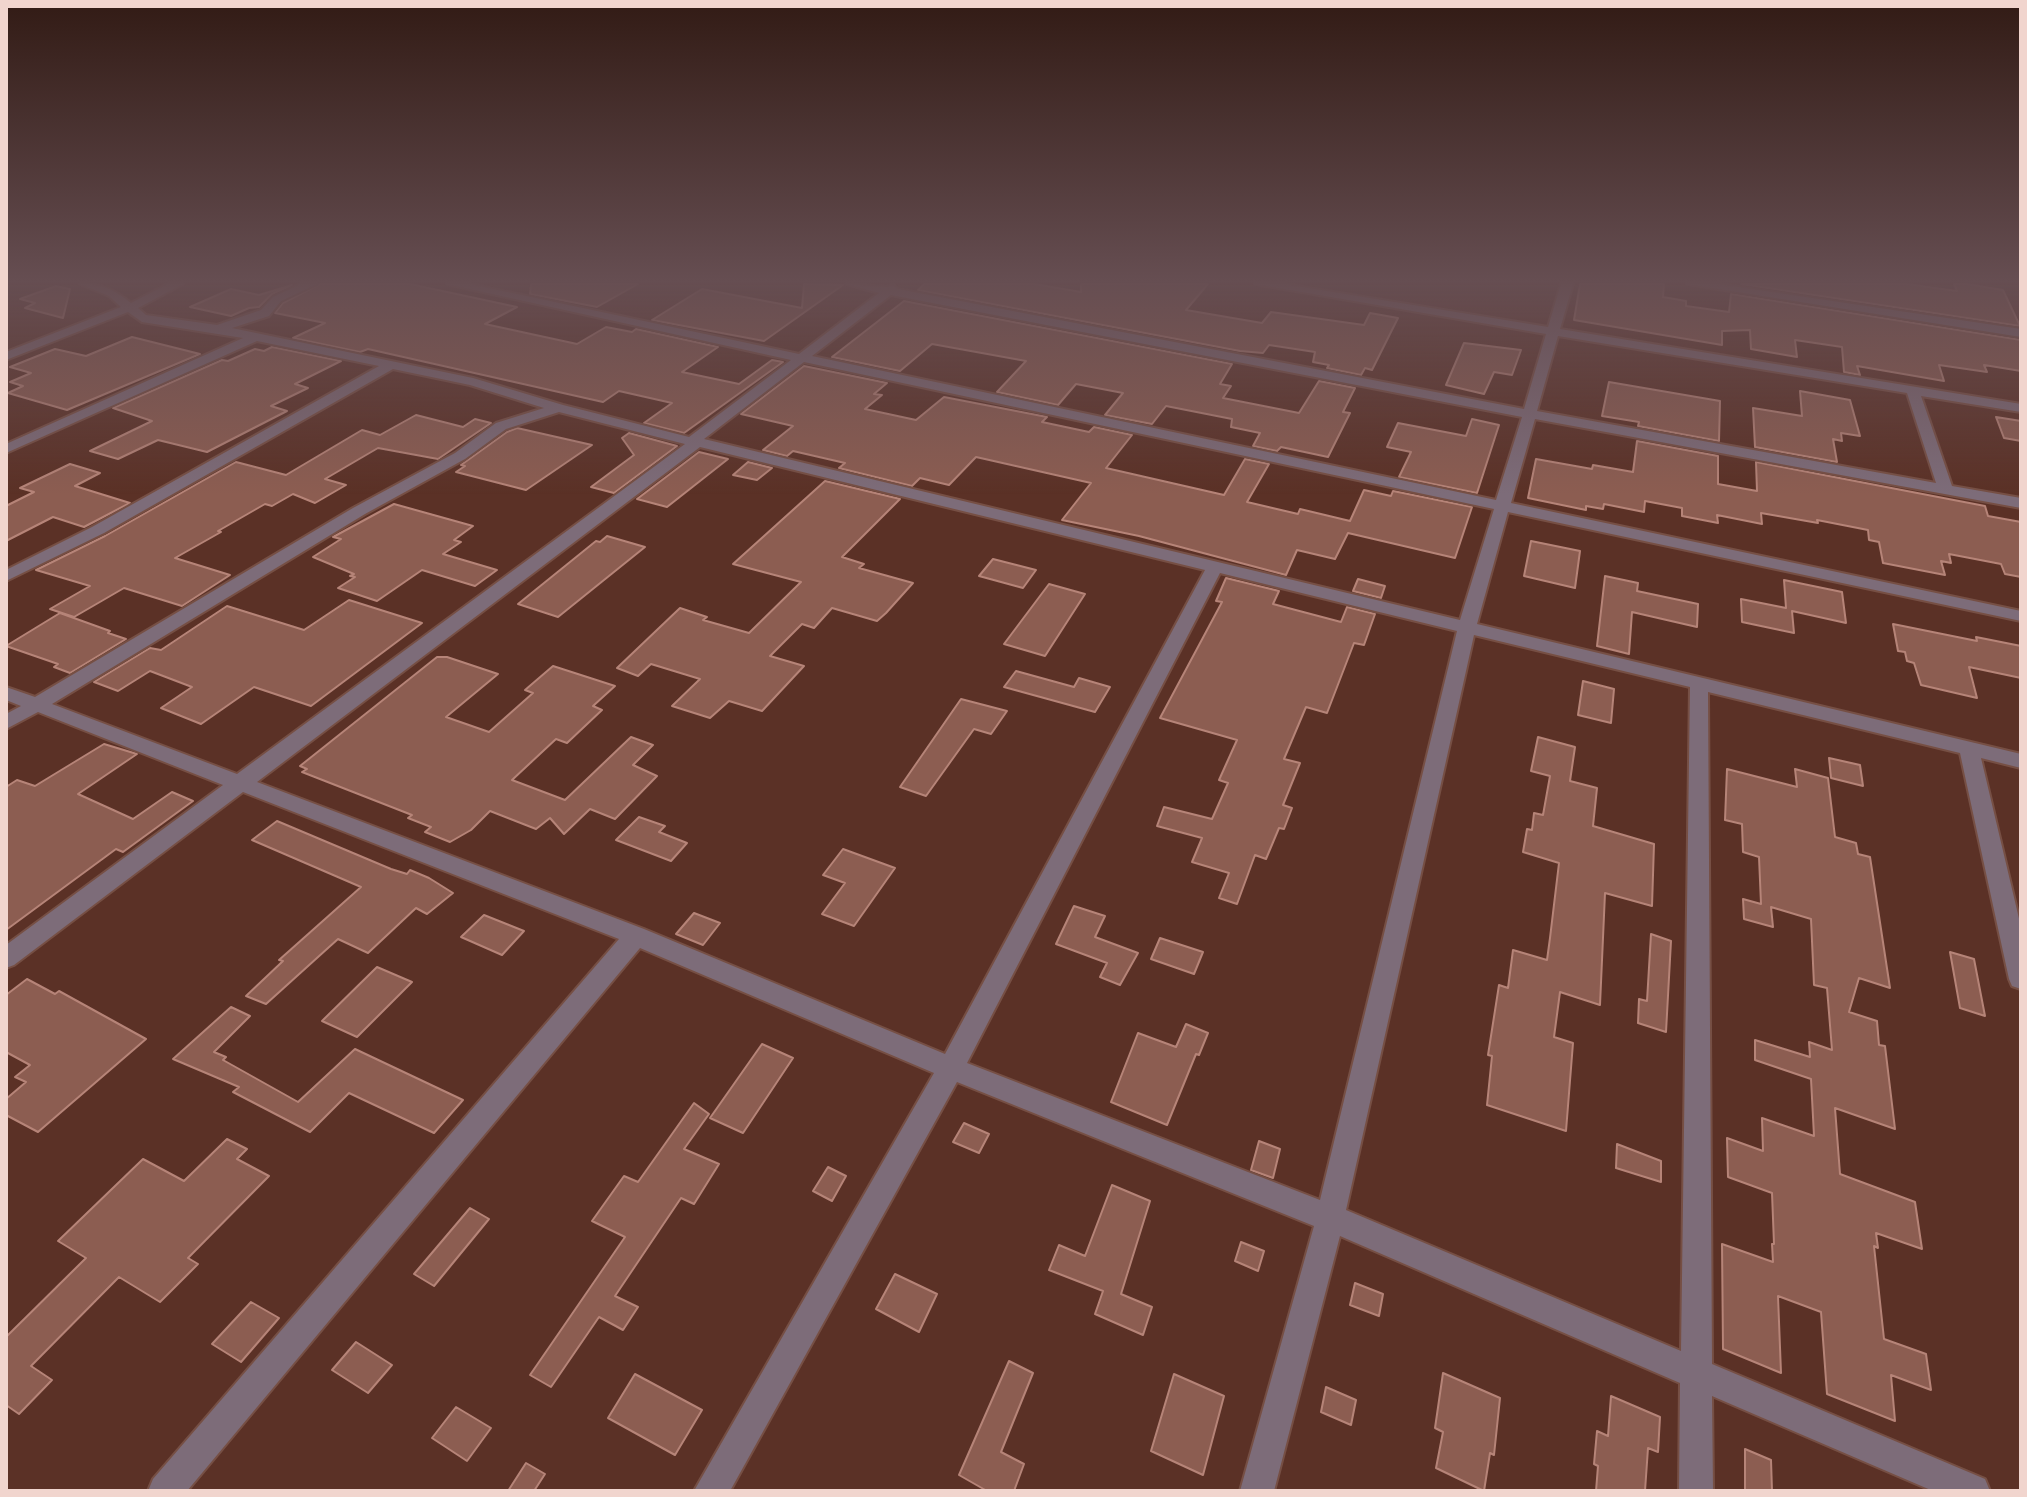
<!DOCTYPE html>
<style>
body{margin:0}
#map{position:relative;width:2027px;height:1497px;overflow:hidden;background:#5b3126;font-family:Jost,sans-serif}
canvas{display:block}
.frame{position:absolute;inset:0;border:8px solid #f1d5ce;pointer-events:none}
</style>
<div id="map">
<canvas width="2027" height="1497"></canvas>
<div class="frame"></div>
</div>
<script>
const context = document.querySelector('canvas').getContext('2d');
context.lineJoin = 'round';
function paint(path, color) {
  context.fillStyle = color;
  context.fill(path, 'evenodd');
}
function strokePath(path, color, width, dash) {
  context.strokeStyle = color;
  context.lineWidth = width;
  context.lineCap = dash ? 'butt' : 'round';
  context.setLineDash(dash || []);
  context.stroke(path);
}
const building = new Path2D(`
 M320 284H410L517 307 485 324 577 344 606 327 632 332 636 329 718 347 682 372 739 384 772 360 783 362 684 433 644 423 672 403 619 391 603 402 368 349 360 352 293 338 325 323 275 313 283 303Z
 M531 284H638L597 307 530 294Z
 M804 284 843 285 764 341 652 320 702 289 802 308Z
 M924 284H1035L1081 292V284H1208L1186 310 1262 323 1271 312 1364 325 1370 313 1398 318 1372 370 1365 368 1361 375 1327 368 1329 365 1313 362 1315 352 1269 345 1263 353 1240 351 918 290Z
 M1580 284H1664L1663 297 1686 301V306L1729 312 1731 294 2021 340V371L1984 365 1987 372 1939 365 1944 381 1857 366 1860 375 1844 372 1842 347 1795 340 1797 357 1751 349 1750 330 1722 331V345L1574 320Z
 M1741 284H1907L1957 291 1954 284H1967L2003 290 2020 326Z
 M292 285 272 294 259 307 249 308 231 316 190 307 231 289 259 295Z
 M56 286 70 289 63 318 25 308 35 303 20 299Z
 M904 301 1232 364 1220 384 1231 386 1223 398 1299 413 1319 381 1355 388 1343 412 1350 413 1328 457 1281 447 1277 451 1253 446 1260 433 1231 427 1232 419 1166 406 1152 424 1105 415 1123 393 1076 384 1058 405 997 392 1026 361 932 344 900 371 832 357Z
 M132 337 200 354 67 410 8 393 23 386 10 382 31 373 10 367 55 349 86 356Z
 M1464 343 1521 350 1512 375 1494 372 1484 394 1446 385Z
 M272 347 341 361 295 384 308 388 271 406 287 411 207 452 158 440 118 459 90 451 152 421 113 408 222 360 228 361 255 349 264 351Z
 M804 366 887 383 874 394 882 395 865 409 916 420 944 397 1047 417 1042 422 1089 432 1094 427 1132 435 1106 468 1224 495 1245 459 1269 464 1247 502 1298 514 1300 509 1350 521 1364 490 1391 496 1393 491 1472 507 1455 558 1348 533 1335 559 1297 550 1286 575 1139 536 1062 520 1091 483 976 457 949 485 920 478 912 486 839 468 845 463 793 451 787 456 763 450 793 426 741 414Z
 M1609 382 1720 401 1719 441 1638 426 1639 422 1602 416Z
 M1800 391 1850 400 1860 436 1841 433 1842 441 1833 439 1837 462 1755 447 1753 408 1802 416Z
 M416 415 463 427 475 419 491 423 438 459 378 448 325 479 346 485 315 503 293 494 272 506 265 504 218 531 221 532 175 558 230 575 182 606 124 588 74 617 50 609 90 586 36 570 105 536 236 462 286 475 362 430 380 435Z
 M1996 417 2021 421V441L2004 438Z
 M1472 419 1499 425 1477 493 1399 477 1411 452 1387 447 1398 423 1466 436Z
 M517 428 592 445 526 490 456 472 465 466 461 465 507 432Z
 M629 433 677 446 614 493 591 487 634 455 622 438Z
 M1637 441 1718 456V484L1757 491 1756 462 1985 506 1988 516 2021 522V577L2005 574 2001 564 1949 554 1951 563 1941 561 1945 575 1883 563 1879 542 1869 540 1868 530 1817 520 1818 523 1761 513 1762 524 1717 515 1718 523 1682 516V508L1645 501 1644 512 1604 504 1603 509 1586 506V510L1528 498 1536 459 1592 469 1593 465 1633 472Z
 M699 452 728 459 667 507 637 499Z
 M748 462 772 468 757 480 733 475Z
 M70 464 100 473 75 486 130 503 84 527 53 517 6 541V506L34 492 20 488Z
 M825 481 900 499 842 557 864 564 859 568 913 583 886 613 877 621 832 608 814 628 802 624 770 656 804 666 762 711 729 701 710 718 672 706 700 679 651 664 638 676 617 668 680 608 707 617 703 620 749 633 801 582 733 564Z
 M394 504 473 526 454 540 461 542 443 554 497 570 475 586 422 570 377 601 338 588 355 577 350 576 354 574 313 557 341 539 333 537Z
 M607 536 645 547 558 617 518 604 596 541 600 542Z
 M1531 541 1580 551 1575 588 1524 576Z
 M993 559 1036 570 1023 588 979 576Z
 M1605 576 1638 583 1637 591 1698 604 1697 627 1632 612 1629 654 1597 646Z
 M1226 578 1279 591 1273 604 1341 622 1347 607 1375 614 1364 645 1354 643 1327 713 1306 707 1284 759 1300 763 1283 805 1292 808 1284 829 1279 828 1266 859 1255 855 1237 904 1219 898 1229 873 1192 862 1202 838 1157 826 1164 807 1212 819 1228 783 1219 780 1237 740 1160 718 1222 602 1216 601Z
 M1358 579 1385 586 1381 598 1353 591Z
 M1784 580 1842 592 1846 623 1792 611 1794 633 1742 622 1741 599 1786 608Z
 M1049 584 1085 594 1045 656 1004 644Z
 M349 600 422 623 311 706 254 687 201 724 161 708 192 687 150 671 118 691 94 682 150 648 161 650 227 606 304 630Z
 M60 613 110 631 108 633 126 639 70 673 54 667 58 664 6 646Z
 M1893 624 1977 641 1976 637 2021 646V678L1969 667 1977 698 1921 685 1914 663 1907 661 1905 652 1898 651Z
 M437 657H447L498 674 446 717 489 732 533 693 525 690 553 666 615 686 593 706 602 710 567 743 556 739 512 780 565 800 631 737 653 745 633 765 657 776 615 819 590 809 564 834 550 818 536 829 490 811 471 830 450 842 425 832 431 827 408 818 412 815 302 772 307 769 300 766Z
 M1016 671 1074 687 1079 678 1110 687 1095 712 1004 687Z
 M1583 681 1614 689 1611 723 1578 715Z
 M961 699 1007 711 991 734 974 729 926 796 900 787Z
 M1538 737 1575 747 1570 781 1597 788 1593 826 1654 844 1652 906 1605 893 1600 1005 1560 992 1554 1037 1573 1043 1566 1131 1487 1105 1492 1056 1488 1055 1499 985 1508 988 1513 950 1547 960 1550 938 1559 863 1523 852 1527 829 1532 830 1534 813 1543 815 1550 776 1531 771Z
 M104 744 137 754 78 794 133 819 172 792 193 801 123 852 116 849 6 930V787L17 780 35 786Z
 M1829 758 1860 765 1863 786 1831 778Z
 M1727 769 1797 787 1795 769 1828 778 1835 837 1856 843 1858 854 1870 857 1890 988 1859 978 1849 1012 1877 1021 1879 1045 1885 1046 1895 1129 1835 1108 1840 1174 1915 1202 1922 1249 1876 1233 1878 1248 1874 1246 1884 1339 1926 1354 1931 1390 1891 1375 1895 1421 1827 1394 1821 1312 1778 1296 1781 1373 1723 1349 1722 1244 1773 1262 1772 1244H1774L1772 1193 1728 1177 1727 1138 1763 1151 1762 1118 1814 1136 1811 1079 1755 1060V1040L1810 1057 1809 1042 1832 1050 1827 988 1814 985 1811 919 1771 907 1773 927 1744 919 1743 899 1761 904 1759 857 1743 852 1742 824 1725 820Z
 M639 817 665 826 659 832 687 843 671 861 616 840Z
 M277 821 391 869 407 874 410 870 429 878 453 893 427 914 416 908 368 953 338 939 266 1004 246 996 283 961 279 960 361 887 252 840Z
 M843 849 895 868 854 926 822 914 845 883 823 875Z
 M1074 906 1105 916 1095 937 1138 953 1120 985 1100 977 1107 963 1056 944Z
 M694 913 720 923 703 945 676 934Z
 M484 915 524 931 502 955 461 937Z
 M1651 934 1671 941 1666 1032 1638 1023 1639 999 1647 1001Z
 M1160 938 1203 952 1194 974 1151 959Z
 M1950 952 1974 959 1985 1016 1960 1008Z
 M377 967 412 982 357 1037 322 1021Z
 M27 979 55 994 59 991 146 1039 38 1132 6 1115V1099L26 1082 15 1077 30 1065 6 1052V995Z
 M231 1007 250 1016 214 1052 226 1057 223 1060 298 1102 355 1049 463 1100 434 1133 349 1093 310 1132 233 1092 239 1087 173 1059Z
 M1186 1024 1208 1033 1199 1055 1196 1054 1167 1125 1111 1102 1138 1033 1176 1047Z
 M762 1044 793 1058 743 1133 710 1118Z
 M694 1103 709 1114 684 1149 719 1164 694 1204 681 1198 615 1296 638 1307 623 1330 599 1317 551 1387 530 1375 625 1237 592 1221 624 1176 638 1182Z
 M964 1123 989 1134 979 1153 953 1142Z
 M227 1139 247 1149 237 1159 269 1176 188 1258 198 1264 160 1302 119 1277 31 1366 52 1380 19 1414 6 1405V1337L86 1258 58 1241 143 1159 184 1181Z
 M1259 1141 1280 1149 1273 1178 1251 1170Z
 M1617 1144 1661 1161V1182L1616 1168Z
 M828 1167 846 1176 832 1201 813 1191Z
 M1112 1185 1150 1201 1121 1294 1152 1307 1143 1335 1095 1314 1103 1291 1049 1270 1059 1245 1085 1256Z
 M470 1208 489 1219 434 1286 414 1274Z
 M1241 1242 1264 1251 1258 1271 1235 1261Z
 M895 1274 937 1294 919 1332 876 1309Z
 M1355 1283 1383 1294 1379 1316 1350 1305Z
 M251 1302 279 1318 241 1362 212 1344Z
 M356 1342 392 1365 368 1393 332 1370Z
 M1009 1361 1033 1373 1001 1452 1024 1464 1014 1491H987L959 1475Z
 M1443 1373 1500 1398 1494 1455 1490 1453 1484 1491 1436 1468 1443 1432 1435 1428Z
 M635 1374 702 1410 675 1455 608 1418Z
 M1174 1374 1224 1396 1203 1475 1151 1451Z
 M1326 1387 1356 1400 1351 1425 1321 1412Z
 M1611 1396 1660 1417 1658 1452 1648 1448 1645 1491H1596L1598 1466 1594 1464 1597 1431 1608 1436Z
 M456 1407 491 1428 467 1461 432 1438Z
 M1745 1449 1771 1460 1772 1491H1745Z
 M526 1463 545 1474 534 1491H508Z`);
paint(building, '#8c5d51');
strokePath(building, '#b68478', 2);
const minor = new Path2D(`
 M80 284C101 284 114 289 131 303L168 284H183L138 308 146 315 217 325 261 310 273 297 301 284H317L281 301 269 316 232 328 473 378 563 405 689 437 791 360 447 284H470L799 354 879 293 846 284 887 287 893 285 898 289 1524 409 1546 334 1255 284H1284L1548 327 1561 284H1573L1560 329 2021 404V412L1921 396 1952 486 2021 498V508L1535 419 1511 503 2021 611V621L1508 512 1477 624 2021 754V768L1981 758 2021 927V989L2012 986 2009 979 1960 753 1708 692 1712 1364 1985 1479 1990 1491H1933L1712 1396 1713 1491H1679L1680 1383 1340 1236 1274 1491H1240L1314 1226 957 1082 730 1491H694L934 1073 640 948 187 1491H148L153 1479 619 939 243 792 14 965 6 968V945L223 785 38 712 6 729V714L21 706 6 700V687L35 697 353 508 455 453 496 423 544 408 470 385 393 369 104 533 6 581V570L92 527 379 366 257 341 6 453V444L243 338 142 322 128 312 6 360V352L121 307 109 296ZM891 295 1522 417 1496 500 812 356ZM1558 336 1907 393 1936 483 1537 411ZM804 362 1494 509 1460 620 704 439ZM559 412 685 444 237 774 52 704 365 514 465 459 506 429ZM700 447 1205 570 945 1054 644 929 257 782ZM1220 573 1457 631 1320 1200 967 1063ZM1474 635 1690 687 1681 1351 1346 1210Z
 M1687 284H1718L2021 329V337Z`);
strokePath(minor, '#764f44', 4);
paint(minor, '#7d6c79');
const sky = context.createLinearGradient(0, 0, 0, 494);
sky.addColorStop(0, '#321b15');
sky.addColorStop(0.57, '#664e52');
sky.addColorStop(1, '#664e5200');
context.fillStyle = sky;
context.fillRect(0, 0, 2027, 494);
</script>
